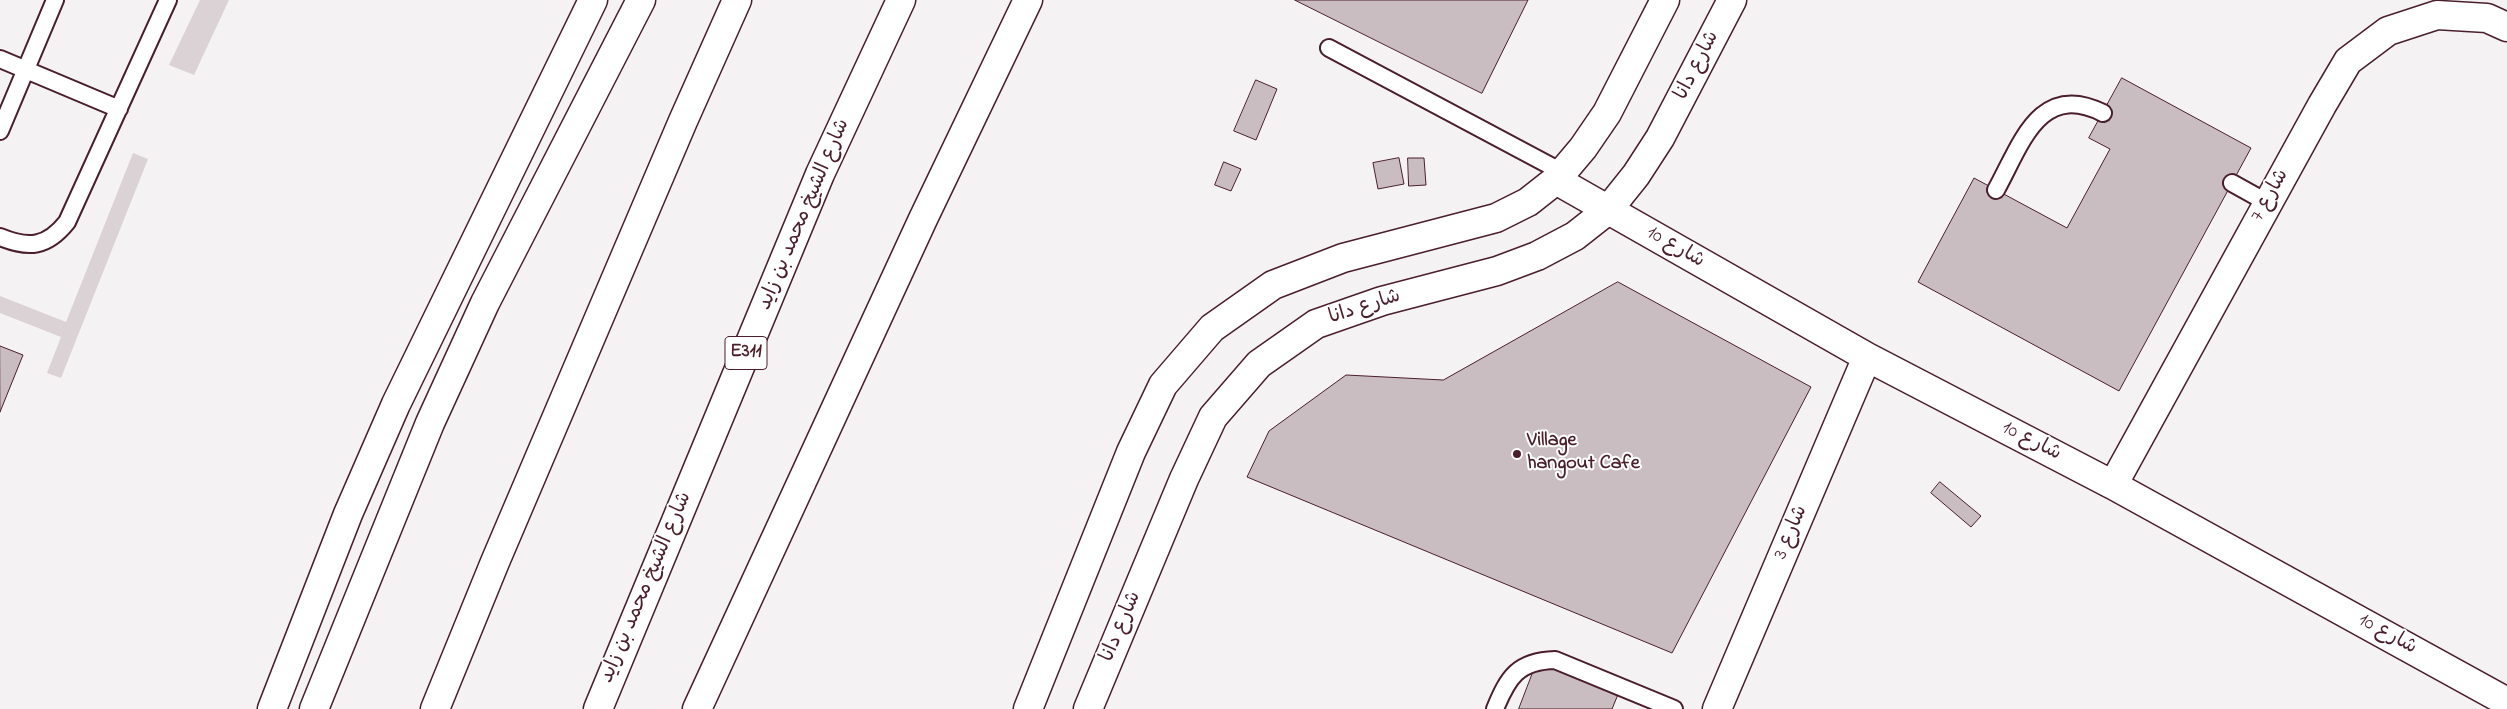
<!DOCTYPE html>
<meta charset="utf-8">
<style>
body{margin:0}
canvas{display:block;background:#f4f2f2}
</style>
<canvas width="2507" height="709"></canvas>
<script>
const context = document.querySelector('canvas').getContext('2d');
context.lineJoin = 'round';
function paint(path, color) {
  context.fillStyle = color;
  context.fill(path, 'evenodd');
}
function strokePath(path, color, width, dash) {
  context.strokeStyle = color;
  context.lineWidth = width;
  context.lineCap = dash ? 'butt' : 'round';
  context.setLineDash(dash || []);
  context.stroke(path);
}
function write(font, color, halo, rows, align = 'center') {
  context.font = font + ' "Indie Flower","Playpen Sans Arabic",sans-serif';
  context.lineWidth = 4;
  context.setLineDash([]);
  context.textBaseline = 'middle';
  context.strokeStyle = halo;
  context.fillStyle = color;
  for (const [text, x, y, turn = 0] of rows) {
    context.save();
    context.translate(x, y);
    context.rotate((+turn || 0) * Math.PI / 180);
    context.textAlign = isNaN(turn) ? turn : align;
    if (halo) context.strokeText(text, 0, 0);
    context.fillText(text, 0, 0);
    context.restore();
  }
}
paint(new Path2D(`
 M200 0H229L194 75 169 65Z
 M133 153 148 159 61 378 47 373 61 337 0 313V296L66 322Z`), '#dbd2d5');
const building = new Path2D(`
 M1295 0H1528L1482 93Z
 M2122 78 2251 148 2119 391 1918 282 1974 178 2067 228 2110 149 2089 138Z
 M1256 80 1277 89 1256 140 1234 131Z
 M1399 158 1404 184 1378 189 1373 163Z
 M1408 158H1424L1426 185 1409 186Z
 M1224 162 1241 169 1231 191 1215 185Z
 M1618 282 1811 387 1672 653 1247 477 1269 431 1346 375 1443 380Z
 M0 346 23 355 0 412Z
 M1940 482 1981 516 1971 527 1931 493Z
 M1537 662 1619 692 1612 709H1519Z`);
paint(building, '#cabdc1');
strokePath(building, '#4a1f2b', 1);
const lane = new Path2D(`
 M1329 48 1562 172
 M0 59 119 109
 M0 131 55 0
 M2232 183 2268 203
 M1996 190C2021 145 2039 81 2103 113
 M0 237C29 249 47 247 67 222L168 0
 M1495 709C1508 677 1518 661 1555 660L1674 709`);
const street = new Path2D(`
 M1556 180 1867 357 2113 485 2507 702
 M2113 485 2322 105 2348 61 2388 31 2437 15 2487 18 2507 27
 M1717 709 1867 357`);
const secondary = new Path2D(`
 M1028 709 1131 452 1163 385 1212 328 1273 285 1343 258 1496 218 1528 202 1556 180 1583 148 1607 113 1665 0
 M1088 709 1184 479 1213 417 1259 364 1316 324 1382 301 1497 271 1537 256 1575 236 1608 210 1636 175 1660 138 1732 0`);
const highway = new Path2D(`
 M272 709 348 514 396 404 593 0
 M314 709 430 423 485 303 641 0
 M435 709 495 562 683 121 737 0
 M598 709 820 174 901 0
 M697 709 923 219 1028 0`);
strokePath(lane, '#4a1f2b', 20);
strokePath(street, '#4a1f2b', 31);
strokePath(secondary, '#4a1f2b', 31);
strokePath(highway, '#4a1f2b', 31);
strokePath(lane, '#fff', 16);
strokePath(street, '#fff', 28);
strokePath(secondary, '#fff', 28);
strokePath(highway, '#fff', 28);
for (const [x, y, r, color] of [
 [1517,454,5,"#4a1f2b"]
]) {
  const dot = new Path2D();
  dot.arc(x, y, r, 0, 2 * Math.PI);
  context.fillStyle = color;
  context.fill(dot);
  strokePath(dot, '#fff', 2);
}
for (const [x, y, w] of [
 [746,353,42]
]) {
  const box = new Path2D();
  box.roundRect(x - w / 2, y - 16.5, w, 33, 4);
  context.fillStyle = '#fff';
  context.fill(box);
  strokePath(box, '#4a1f2b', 1);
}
write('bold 19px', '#4a1f2b', null, [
 ["E311",746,353]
]);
write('20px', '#4a1f2b', '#fff', [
 ["شارع دانا",1698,66,-63],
 ["شارع 7",2271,196,-61],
 ["شارع الشيخ محمد بن زايد",805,215,-67],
 ["شارع 10",1675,248,30],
 ["شارع دانا",1365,308,-18],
 ["شارع 10",2031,442,27],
 ["شارع 3",1792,533,-67],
 ["شارع الشيخ محمد بن زايد",647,588,-67],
 ["شارع دانا",1122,627,-67],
 ["شارع 10",2387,635,29]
]);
write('bold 20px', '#4a1f2b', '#fff', [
 ["Village",1527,442],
 ["hangout Cafe",1527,465]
], 'left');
</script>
